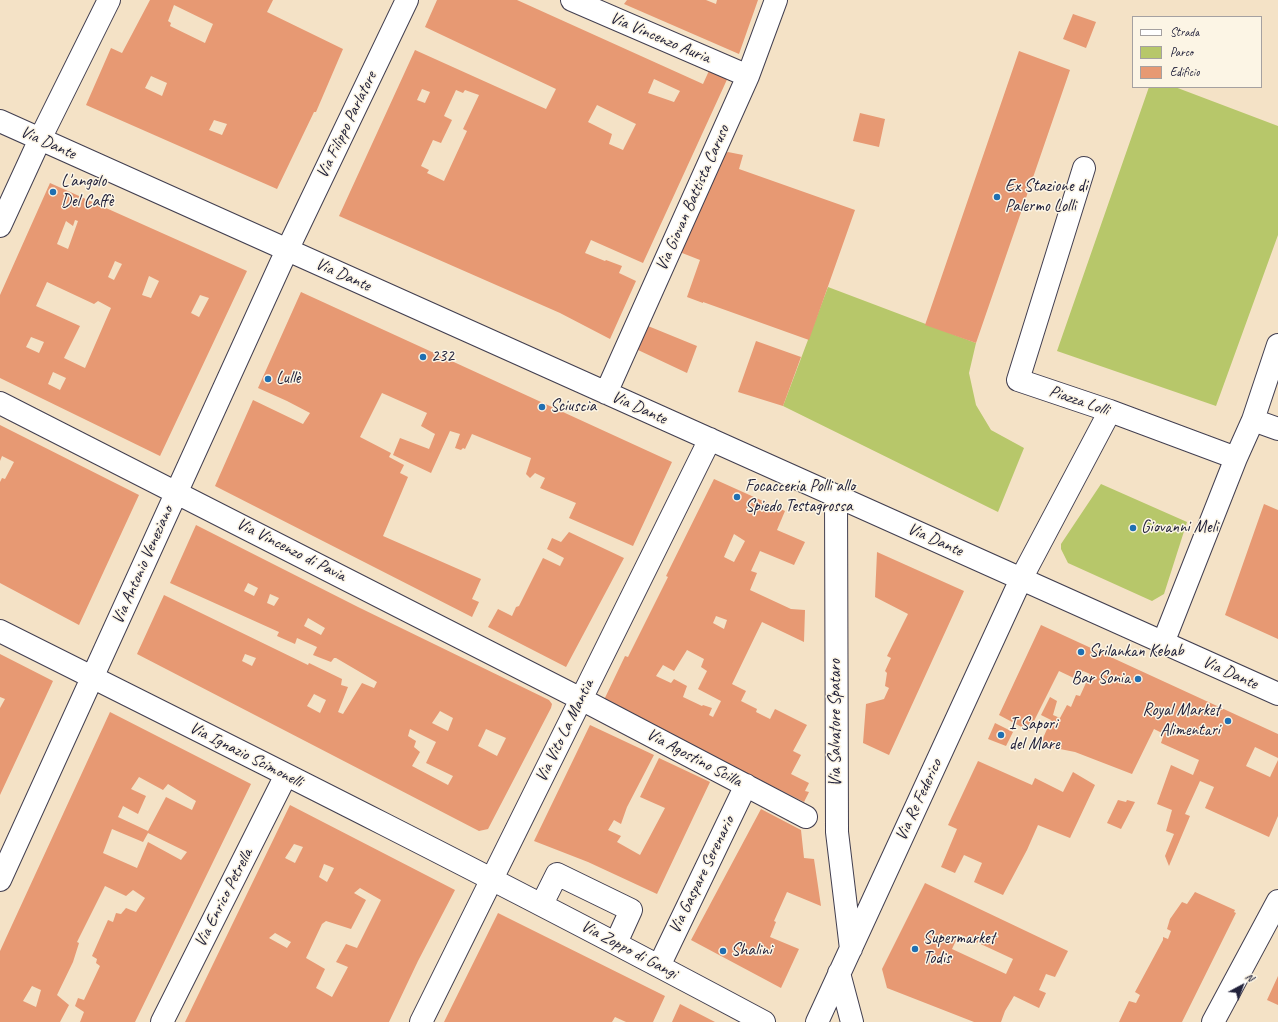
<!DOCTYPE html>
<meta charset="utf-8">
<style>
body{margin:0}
#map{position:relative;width:1278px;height:1022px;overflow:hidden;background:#f4e2c6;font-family:Caveat,sans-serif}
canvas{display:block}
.legend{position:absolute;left:1132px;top:16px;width:130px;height:72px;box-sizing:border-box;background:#fcf5e5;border:1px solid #a5a1a1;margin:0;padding:5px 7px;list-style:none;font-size:12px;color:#22223b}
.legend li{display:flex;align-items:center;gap:8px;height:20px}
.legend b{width:20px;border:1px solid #a5a1a1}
.north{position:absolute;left:1222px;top:966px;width:40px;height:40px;-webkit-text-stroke:3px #fcf5e5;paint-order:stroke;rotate:41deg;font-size:11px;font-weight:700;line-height:16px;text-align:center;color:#22223b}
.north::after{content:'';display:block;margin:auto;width:14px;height:18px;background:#22223b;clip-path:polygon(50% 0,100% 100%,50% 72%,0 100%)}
</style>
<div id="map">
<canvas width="1278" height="1022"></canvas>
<ul class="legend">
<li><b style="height:5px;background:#fff"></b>Strada</li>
<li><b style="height:11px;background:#b7c76a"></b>Parco</li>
<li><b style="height:11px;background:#e79973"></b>Edificio</li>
</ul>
<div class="north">N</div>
</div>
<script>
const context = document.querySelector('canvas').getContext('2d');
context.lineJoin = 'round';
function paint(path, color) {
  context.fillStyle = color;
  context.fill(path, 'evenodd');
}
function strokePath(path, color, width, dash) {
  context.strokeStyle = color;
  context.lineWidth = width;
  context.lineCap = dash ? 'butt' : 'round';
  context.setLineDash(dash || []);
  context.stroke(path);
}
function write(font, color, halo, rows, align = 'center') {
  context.font = font + ' Caveat,sans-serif';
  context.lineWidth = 3;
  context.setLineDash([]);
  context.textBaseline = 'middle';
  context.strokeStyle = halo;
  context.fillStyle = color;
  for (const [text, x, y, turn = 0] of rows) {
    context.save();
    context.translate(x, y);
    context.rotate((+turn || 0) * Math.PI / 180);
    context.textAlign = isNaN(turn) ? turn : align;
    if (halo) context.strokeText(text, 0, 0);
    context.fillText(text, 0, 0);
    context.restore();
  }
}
paint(new Path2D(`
 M1149 87H1175L1278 126V235L1216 406 1057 351Z
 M828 287 976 343 969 373 976 405 991 430 1024 448 998 512 783 406Z
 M1101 484 1187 522 1164 594 1152 601 1068 563 1061 549V544Z`), '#b7c76a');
paint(new Path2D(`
 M150 0H273L267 12 343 49 316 112H314L277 189 86 105 111 48 122 53ZM174 5 213 24 205 43 170 26 171 23 168 21ZM151 76 167 83 162 96 145 88ZM214 120 227 124 222 135 209 130Z
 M437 0H517L703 84 712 64 730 73 643 263 591 240 585 253 605 261 606 260 622 266 619 273 636 281 610 339 560 313 339 216 415 50 546 109 556 89 425 27ZM654 79 680 91 674 102 648 93ZM422 89 430 92 425 103 417 100ZM456 90 463 93 465 90 479 95 463 129 467 131 444 181 427 173 429 170 421 166 433 140 441 143 452 120 444 116ZM597 105 636 124 623 150 609 144 612 134 588 122Z
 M627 0H706L716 4 717 0H758L739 54 624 4Z
 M1073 14 1096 22 1086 48 1063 39Z
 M1019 51 1070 70 976 343 925 325Z
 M860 113 885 119 879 147 853 141Z
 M728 152 743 155 739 169 855 210 809 340 703 302V303L687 297 700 260 677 251 722 155Z
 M50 183 247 271 160 456 0 378V295ZM75 220 78 221 68 249 57 244 66 221 73 226ZM115 261 122 264 114 280 108 277ZM149 276 159 281 151 298 142 295ZM47 282 94 304 98 301 111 308 85 368 64 358 80 326 36 306ZM200 295 209 298 199 317 191 313ZM31 337 44 342 39 353 26 347ZM53 372 66 378 60 390 48 384Z
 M301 292 672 462 633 546 569 518 576 503 540 488 545 478 535 473 530 478 526 474 531 458 472 434 465 449 463 448 461 450 455 448 460 434 450 431 431 473 393 455 400 438 429 449 435 434 421 426 427 413 382 393 360 437 391 453 389 457 404 465 400 473 408 477 383 536 481 579 472 599 479 602 472 617 215 486 253 400 303 424 310 413 287 401 258 388Z
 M648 326 697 346 687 373 638 350Z
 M756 341 801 357 783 406 738 392Z
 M0 425 139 495 79 625 0 583V482L2 478 5 479 14 462 2 456 0 461Z
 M714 479 785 511 777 530 805 542 794 565 760 551 751 571 757 573 750 590 791 609 805 610 804 642 762 622 732 684 746 691 741 701 757 709 756 712 770 719 775 709 807 725 793 751 801 755 791 774 809 783 805 791 809 792 804 802 603 702 625 656 628 657 668 577 666 576ZM734 534 745 541 734 562 724 557ZM716 616 727 620 724 629 713 623ZM687 650 704 659 701 667 707 671 698 689 721 701 713 717 709 715 712 708 703 705 702 706 683 697 687 686 674 679 671 683 656 676 663 665 674 671Z
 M1264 504 1278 510V639L1225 615Z
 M196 525 358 607 549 700 552 704 551 708 488 829 479 831 137 654 164 595 308 665 309 663 342 679 341 685 348 687 338 712 343 714 362 683 374 688 377 682 336 658H334L331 662 313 655 317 647 297 638 295 644 277 636 279 632 170 583ZM248 583 258 588 254 596 244 591ZM270 594 279 598 274 606 267 603ZM308 618 325 628 321 635 304 626ZM245 654 256 658 252 666 242 661ZM314 694 326 700 320 713 307 706ZM440 711 453 718 448 731 432 723ZM410 729 436 742 426 763 453 776 448 785 412 766 420 752 414 747 416 741 408 736ZM486 729 506 738 497 756 478 746Z
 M569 532 624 558 566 667 488 627 498 609 512 616 516 607 519 606 543 558 560 566 564 558 547 549 552 538 561 542Z
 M877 552 964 591 889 755 863 743 866 704 884 699 889 688 885 686 887 673 885 671 891 658 887 656 908 614 875 597Z
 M1041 625 1278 734V758L1255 747 1246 766 1270 777 1278 760V816L1269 837 1205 808 1214 787 1200 781 1185 814 1190 816 1169 866 1165 856 1174 834 1166 831 1172 810 1157 804 1171 765 1193 775 1199 760 1161 743 1164 734 1154 729 1132 774 1075 752 1040 745 1051 720 1041 715 1050 697 1057 701 1053 715 1060 718 1067 705 1071 707 1076 695 1080 696 1090 674 1083 671 1078 680 1059 671 1029 731 999 715Z
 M0 654 53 681 0 795V708L5 699 0 697Z
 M110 712 251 784 135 1022H80L84 1012 75 1006 78 998 84 1000 100 966 96 963 97 959 92 956 108 920 113 922 116 913 121 914 126 908 136 912 145 898 133 890 126 896 105 886 77 942 79 943 73 962 57 995 69 1005 60 1022H0V951ZM139 777 163 790 168 784 196 801 192 810 166 797 148 831 118 817 123 806 138 814 146 796 131 789ZM112 829 143 842 148 833 187 852 181 860 148 842 137 868 103 853ZM32 986 41 990 36 1007 23 1001Z
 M995 723 1013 732 1006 746 988 739Z
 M590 725 654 755 627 807 621 824 614 820 608 830 621 836 617 842 640 855 665 808 640 797 659 758 710 782 657 894 588 862 534 841Z
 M978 761 1032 785 1035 778 1063 792 1073 772 1095 785 1070 838 1038 825 1027 850 1003 895 974 882 982 863 964 855 955 873 941 867 957 829 948 825Z
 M1118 800 1126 802 1127 800 1135 802 1121 829 1107 823Z
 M290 805 455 890 418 961 389 1022H185ZM294 844 303 847 295 863 285 858ZM324 864 334 868 327 882 319 877ZM360 888 381 900 357 948 346 944 336 962 348 967 332 997 316 988 325 969 306 958 322 924 326 921 351 929 366 900 354 893ZM275 933 291 942 287 948 269 938Z
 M761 809 801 830 804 858 814 859 821 906 787 892 774 921 776 922 770 937 799 949 781 988 691 940Z
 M925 883 1068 951 1055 977 1046 974 1039 990 1046 993 1039 1008 1014 996 1005 1011 1001 1022H974L887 988 882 969ZM959 934 1013 959 1006 974 952 949Z
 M1195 892 1235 910 1234 912 1236 913 1182 1022H1119L1129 1001 1136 1003 1140 995 1135 992 1163 940V937L1168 939 1171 931 1167 929 1170 919 1182 902 1187 904Z
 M498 913 665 996 653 1022H626L615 1017 612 1022H444Z
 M1278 976V1005L1267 1000Z
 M680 1004 715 1022H672Z`), '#e79973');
const minor = new Path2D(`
 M572 0 748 76
 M0 121 1278 694
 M1084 168 1018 380 1110 411 1236 458 1253 420 1278 345
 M0 226 40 139 109 0
 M606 393 748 76 776 0
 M0 403 581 699 806 817
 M1253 420 1278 429
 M836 496 837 832 851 949
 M0 631C256 759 512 887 764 1022
 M1163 643 1236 458
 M0 880 281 263 407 0
 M542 904 557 874 631 910 616 943
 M659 966 746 785
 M839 973 852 1022
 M162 1022 286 775
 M421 1022 710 439
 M817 1022 1021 579 1110 411
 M1213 1022 1278 901`);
strokePath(minor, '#423f50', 24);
strokePath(minor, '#fff', 22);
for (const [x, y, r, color] of [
 [53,192,4,"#1f6fb2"],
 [997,197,4,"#1f6fb2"],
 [423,357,4,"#1f6fb2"],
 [268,379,4,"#1f6fb2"],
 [542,407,4,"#1f6fb2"],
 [737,497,4,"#1f6fb2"],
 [1133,528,4,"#1f6fb2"],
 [1081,652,4,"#1f6fb2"],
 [1138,679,4,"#1f6fb2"],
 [1228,721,4,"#1f6fb2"],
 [1001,735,4,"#1f6fb2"],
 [915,949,4,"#1f6fb2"],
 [723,951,4,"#1f6fb2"]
]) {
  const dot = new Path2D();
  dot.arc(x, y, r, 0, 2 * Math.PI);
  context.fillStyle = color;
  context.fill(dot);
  strokePath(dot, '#fcf5e5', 1.5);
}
write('17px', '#22223b', '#fcf5e5', [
 ["Via Vincenzo Auria",660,38,23],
 ["Via Filippo Parlatore",347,125,-64],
 ["Via Dante",48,143,24],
 ["Via Giovan Battista Caruso",693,198,-66],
 ["Via Dante",343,275,24],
 ["Piazza Lolli",1079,401,19],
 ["Via Dante",639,408,24],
 ["Via Dante",935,540,24],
 ["Via Vincenzo di Pavia",291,550,27],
 ["Via Antonio Veneziano",143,565,-66],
 ["Via Dante",1230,673,24],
 ["Via Salvatore Spataro",836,723,-90],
 ["Via Vito La Mantia",565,731,-64],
 ["Via Ignazio Scimonelli",246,755,27],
 ["Via Agostino Scilla",694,758,28],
 ["Via Re Federico",919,800,-65],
 ["Via Gaspare Serenario",702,875,-64],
 ["Via Enrico Petrella",224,898,-63],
 ["Via Zoppo di Gangi",629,950,28]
]);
write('17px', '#22223b', '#fcf5e5', [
 ["L'angolo",61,182],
 ["Del Caffè",61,202],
 ["Ex Stazione di",1005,187],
 ["Palermo Lolli",1005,207],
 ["232",431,357],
 ["Lullè",276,379],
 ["Sciuscia",550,407],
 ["Focacceria Polli allo",745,487],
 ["Spiedo Testagrossa",745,507],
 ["Giovanni Meli",1141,528],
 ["Srilankan Kebab",1089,652],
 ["Bar Sonia",1130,679,"right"],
 ["Royal Market",1220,711,"right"],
 ["Alimentari",1220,731,"right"],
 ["I Sapori",1009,725],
 ["del Mare",1009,745],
 ["Supermarket",923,939],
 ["Todis",923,959],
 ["Shalini",731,951]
], 'left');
</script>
